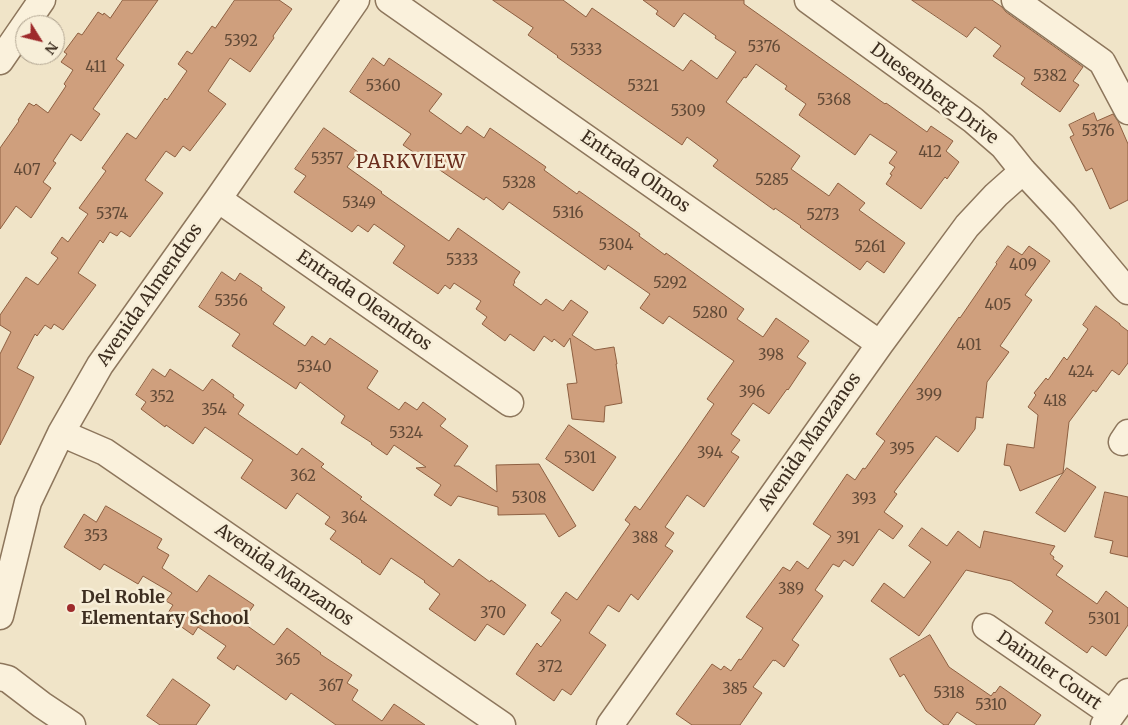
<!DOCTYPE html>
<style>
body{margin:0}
#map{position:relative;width:1128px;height:725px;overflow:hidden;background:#f0e4c8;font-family:Merriweather,serif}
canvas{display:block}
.north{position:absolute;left:15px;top:15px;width:50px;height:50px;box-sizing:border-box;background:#f7eed8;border:1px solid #ada18e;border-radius:50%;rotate:126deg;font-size:14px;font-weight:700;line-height:20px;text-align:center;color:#3d2e20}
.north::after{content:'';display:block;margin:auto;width:18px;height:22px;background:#9e2a2b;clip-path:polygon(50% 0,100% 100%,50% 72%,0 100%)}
</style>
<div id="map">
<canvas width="1128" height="725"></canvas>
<div class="north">N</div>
</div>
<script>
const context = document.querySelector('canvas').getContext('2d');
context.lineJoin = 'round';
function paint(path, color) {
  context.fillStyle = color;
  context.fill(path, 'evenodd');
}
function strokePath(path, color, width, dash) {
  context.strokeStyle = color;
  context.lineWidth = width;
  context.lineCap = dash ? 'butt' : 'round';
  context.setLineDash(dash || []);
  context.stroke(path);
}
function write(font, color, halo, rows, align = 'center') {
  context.font = font + ' Merriweather,serif';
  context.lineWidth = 5;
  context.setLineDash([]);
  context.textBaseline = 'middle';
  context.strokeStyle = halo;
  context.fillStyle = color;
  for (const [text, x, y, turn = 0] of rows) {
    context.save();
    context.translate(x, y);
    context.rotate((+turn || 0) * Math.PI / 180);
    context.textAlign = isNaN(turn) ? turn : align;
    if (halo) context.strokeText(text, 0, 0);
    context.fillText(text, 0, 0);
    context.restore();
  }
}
const building = new Path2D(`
 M123 0H158L116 59 124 65 93 109 100 114 81 141 71 134 53 161 56 163 43 182 51 188 31 218 16 206 0 229V148L19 121 18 120 29 103 34 106 36 104 48 113 66 86 64 84 73 70 61 62 67 54 64 52 78 33 82 35 98 12 103 15 104 13 110 18Z
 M235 0H279L292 9 273 36 274 38 250 72 230 58 208 91 226 104 190 151 183 146 175 157 166 151 145 180 163 193 130 237 121 231 117 236 110 232 103 243 100 240 78 273 96 285 63 330 54 324 51 329 45 325 37 336 35 334 17 368 34 377 0 445V354L11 332 0 325V315L26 277 38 285 58 258 51 253 62 237 68 242 88 214 79 208 106 171 102 168 127 133 136 139 165 98 167 100 187 71 178 64 187 51 192 54 212 26 215 28Z
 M493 0H563L586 17 592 8 683 71 691 60 717 79 736 52 715 38 716 36 684 13 674 27 656 14 658 11 643 0H744V4L885 104 886 103 927 132 931 126 953 141 946 151 959 162 947 179 945 177 921 209 886 184 892 175 890 174 895 167 889 163 897 152 870 134 855 155 799 115 806 104 785 89 787 86 756 64 746 78 744 77 726 102 800 156 791 169 829 196 838 183 865 203 859 210 905 243 884 273 867 261 860 270 800 227 801 226 775 208 774 210 713 166 718 160 687 137 682 145 557 57 558 56 528 35 533 28Z
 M912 0H992L1002 7 1006 12 1083 67 1073 81 1079 85 1060 112 1021 84 1025 78 993 56 1001 46 975 27 967 37Z
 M373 58 384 66 389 58 442 94 429 111 461 134 467 126 484 138 490 128 546 167 544 170 577 194 579 191 640 234 639 236 665 255 666 253 744 309 737 319 763 337 776 318 809 341 797 357 806 363 788 390 787 389 769 414 753 403 731 434 740 440 731 452 739 457 704 507 687 495 665 527 674 533 665 546 673 551 638 600 631 594 619 612 608 605 589 633 606 645 571 695 562 689 554 701 516 674 537 643 541 647 561 620 551 613 566 592 577 600 630 524 625 520 635 506 640 510 681 452 714 404 707 399 734 361 669 316 663 324 640 308 650 294 608 265 605 270 509 202 503 210 486 197 484 200 403 145 411 134 350 92Z
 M1094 113 1097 121 1113 114 1118 121 1128 144V200L1110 209 1092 168 1086 171 1070 137 1074 135 1069 125Z
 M324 128 358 152 347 167 382 192 381 193 449 241 458 228 520 272 514 281 515 282 513 285 541 305 546 299 563 311 571 300 588 312 572 335 595 350 614 347 617 364H616L622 403 605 406 604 422 572 419 567 384 577 383 570 338 564 347 554 339 552 342 544 336 534 351 510 334 505 341 482 324 487 317 476 309 481 301 454 283 450 289 445 285 438 294 393 263 405 246 374 224 368 232 358 225 352 232 294 192 306 176 295 169Z
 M1008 246 1022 255 1029 246 1050 261 1025 295 1032 300 1000 346 1009 352 987 382 983 418 976 417 975 429 958 452 936 436 894 492 897 494 884 512 903 526 893 539 879 529 853 566 844 560 839 567 833 564 815 590 823 596 792 640 799 645 784 667 775 660V661L773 660 753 687 762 693 740 725H692L676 714 712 664 721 670 724 666 731 671 739 659 741 660 763 628 746 617 783 567 790 571 797 561 808 569 831 536 813 524 847 474 855 480 863 468 865 469 885 441 876 434 959 317 960 318 997 264 996 263Z
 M222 272 235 281 240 273 262 288 261 290 285 307 273 324 305 346 312 336 325 345 330 338 378 371 367 388 399 410 405 402 417 410 423 402 446 419 440 426 468 446 454 466H459L497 492 496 465 539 464 576 526 559 537 545 514 498 515V507L458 496 451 506 434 495 441 485 416 468 426 467 394 445 387 455 371 444 372 443 341 423 345 416 300 382 296 389 232 346 240 334 199 307Z
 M1096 306 1120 324V325L1128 331V363L1119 375 1112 370 1096 392 1093 390 1069 422 1063 473 1020 491 1010 466 1004 465 1007 444 1034 448 1038 415 1028 407 1036 395 1034 393 1046 378 1048 380 1064 357 1067 360 1088 329 1083 325Z
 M153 369 165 377 170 369 203 391 212 379 234 395 233 397 244 405 238 414 297 455 302 448 324 464 321 467 362 497 360 499 453 567 459 559 490 582 491 580 526 605 504 635 487 624 475 641 429 609 440 594 424 582 425 581 391 558 380 575 361 562 362 561 330 539 336 531 325 524 330 517 297 493 286 509 241 478 253 460 205 427 193 444 166 425 165 427 141 409 146 402 136 395Z
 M569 425 616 457 593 491 546 459Z
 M1067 468 1096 487 1065 532 1036 513Z
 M1105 492 1128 497V557L1110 553 1113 541 1095 537Z
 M106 506 162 539 157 548 169 555 162 568 197 592 209 575 254 605 242 622 274 645 287 628 321 653 320 654 352 675 347 683 358 690 352 700 382 721 394 704 425 725H336L291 693 286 700 237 665 234 670 217 658 226 646 198 627 193 635 166 616 173 605 166 601 172 593 143 576 138 584 104 564 100 570 64 547 84 514 96 522Z
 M922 528 947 546 958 531 980 548 984 531 1055 546 1050 554 1054 557 1053 559 1063 566 1056 575 1097 604 1106 591 1128 608V625L1106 656 1092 646 1087 653 1045 623 1053 611 1011 581 966 570 919 636 871 601 884 583 904 598 931 562 909 546Z
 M930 635 949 667 991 696 994 692 995 693 1000 686 1041 715 1034 725H977L957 712 948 725H944L926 711 904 674 900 677 890 659Z
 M173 679 210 705 196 725H160L147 716Z`);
paint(building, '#cf9f7d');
strokePath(building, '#8d5f41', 1);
const minor = new Path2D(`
 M389 0 880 344
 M808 0 973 120 1003 146 1023 171 1064 215 1124 287 1128 291
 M1015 0 1102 62 1128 111
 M0 61 42 0
 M218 199 510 403
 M61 433 105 452 502 725
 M1122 442 1128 433
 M0 616 28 502 61 433 100 365 218 199 356 0
 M986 627 1112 714
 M0 677 8 679 42 705 72 725
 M610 725 880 344 967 226 996 195 1023 171
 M1104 725 1128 692`);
strokePath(minor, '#8d765c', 29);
strokePath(minor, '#faf1dc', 26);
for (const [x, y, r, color] of [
 [71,608,5,"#9e2a2b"]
]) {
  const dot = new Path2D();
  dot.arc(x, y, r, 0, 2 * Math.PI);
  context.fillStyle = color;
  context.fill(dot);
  strokePath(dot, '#f7eed8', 2);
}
write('15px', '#624a37', null, [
 ["5392",241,42],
 ["5376",764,48],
 ["5333",586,51],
 ["411",96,68],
 ["5382",1050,77],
 ["5360",383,87],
 ["5321",643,87],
 ["5368",834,101],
 ["5309",688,112],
 ["5376",1098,132],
 ["412",930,153],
 ["5357",327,160],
 ["407",27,171],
 ["5285",772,181],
 ["5328",519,184],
 ["5349",359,204],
 ["5316",568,214],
 ["5374",112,215],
 ["5273",823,216],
 ["5304",616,246],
 ["5261",870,248],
 ["5333",462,261],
 ["409",1023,266],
 ["5292",670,284],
 ["5356",231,302],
 ["405",998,306],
 ["5280",710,314],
 ["401",969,346],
 ["398",771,356],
 ["5340",314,368],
 ["424",1081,373],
 ["396",752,393],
 ["399",929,396],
 ["352",162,398],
 ["418",1055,402],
 ["354",214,411],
 ["5324",406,434],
 ["395",902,450],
 ["394",710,454],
 ["5301",580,459],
 ["362",303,477],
 ["5308",529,499],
 ["393",864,500],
 ["364",354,519],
 ["353",96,537],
 ["388",645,539],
 ["391",848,539],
 ["389",791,590],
 ["370",493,614],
 ["5301",1104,620],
 ["365",288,661],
 ["372",550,668],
 ["367",331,687],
 ["385",735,690],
 ["5318",949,694],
 ["5310",991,706]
]);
write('18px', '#3d2e20', '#f7eed8', [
 ["Duesenberg Drive",934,94,37],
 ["Entrada Olmos",635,172,35],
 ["Avenida Almendros",150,295,-55],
 ["Entrada Oleandros",364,301,35],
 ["Avenida Manzanos",810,442,-55],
 ["Avenida Manzanos",284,575,35],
 ["Daimler Court",1049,671,35]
]);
write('bold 18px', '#3d2e20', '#f7eed8', [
 ["Del Roble",81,598],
 ["Elementary School",81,619]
], 'left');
context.letterSpacing = '1px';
write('19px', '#6b2e1e', '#f7eed8', [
 ["PARKVIEW",411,163]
]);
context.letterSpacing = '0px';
</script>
